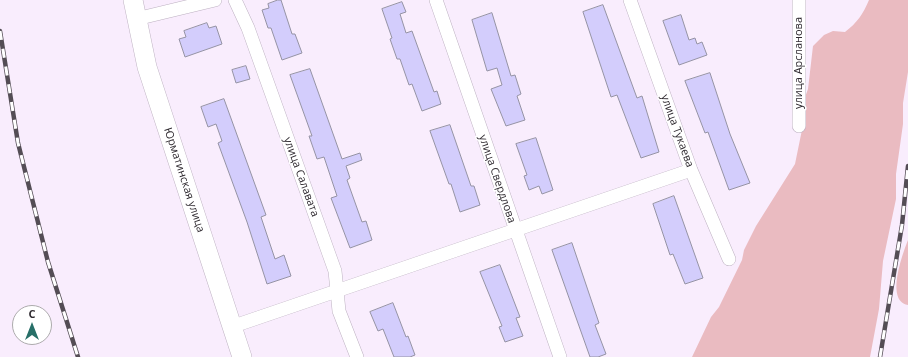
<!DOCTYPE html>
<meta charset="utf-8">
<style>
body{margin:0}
#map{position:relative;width:908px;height:357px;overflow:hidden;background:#f9edfd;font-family:"Open Sans",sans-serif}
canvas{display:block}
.north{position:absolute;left:12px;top:305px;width:40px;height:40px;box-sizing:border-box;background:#fff;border:1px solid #acaaac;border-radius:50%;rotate:0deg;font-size:11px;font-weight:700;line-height:16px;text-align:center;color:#2f2a30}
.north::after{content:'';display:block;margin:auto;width:14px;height:18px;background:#276f68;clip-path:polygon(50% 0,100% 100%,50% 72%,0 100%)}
</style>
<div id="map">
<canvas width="908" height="357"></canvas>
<div class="north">С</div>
</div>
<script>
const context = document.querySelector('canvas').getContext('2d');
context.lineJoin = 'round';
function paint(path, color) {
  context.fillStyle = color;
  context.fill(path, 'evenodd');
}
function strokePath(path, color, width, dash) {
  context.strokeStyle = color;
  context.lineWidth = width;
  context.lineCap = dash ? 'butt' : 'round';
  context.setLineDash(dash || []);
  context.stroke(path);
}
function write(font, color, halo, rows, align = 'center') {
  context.font = font + ' "Open Sans",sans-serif';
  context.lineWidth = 3;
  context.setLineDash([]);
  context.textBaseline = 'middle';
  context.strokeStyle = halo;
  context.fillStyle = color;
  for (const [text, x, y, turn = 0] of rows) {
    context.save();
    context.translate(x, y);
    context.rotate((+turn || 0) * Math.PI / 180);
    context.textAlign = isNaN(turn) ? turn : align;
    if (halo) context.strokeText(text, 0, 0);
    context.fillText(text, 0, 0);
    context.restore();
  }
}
paint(new Path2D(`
 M869 0H908V72L903 103V124L896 174V199L883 261 879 309 870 357H692L711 317 719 307 742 260 744 250 756 226 795 164 804 120V100L808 89 813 46 824 35 833 31 845 32C857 23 863 14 869 0Z
 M908 240V305C885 301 903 253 908 240Z`), '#eabbc1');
const building = new Path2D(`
 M278 0H281L292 34H295L302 53 282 60 271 28H268L262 10 269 8 268 4Z
 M402 2 406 12 400 14 406 33 412 31 434 92 437 91 441 104 422 111 412 84 409 85 400 59H397L390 39 392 38 382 9Z
 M603 5 637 98 642 96 659 152 641 158 617 95 611 97 583 12Z
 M492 13 511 76 515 75 521 94 517 96 525 120 506 126 491 89 502 85 497 68 487 71 472 20Z
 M681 15 689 40 695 38 697 44 702 42 707 55 679 65 663 21Z
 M207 23 209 28 216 26 222 44 185 57 179 39 186 37 184 31Z
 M246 66 250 79 236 83 232 70Z
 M310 69 342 159 360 153 362 160 346 166 350 178 347 180 362 222 366 221 372 240 350 248 331 198 337 196 324 157 317 159 309 136H312L290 75Z
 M710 73 730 134 750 183 729 190 708 132 705 133 685 81Z
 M224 99 266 215 261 217 275 259 284 255 291 276 267 284 247 222 218 143 222 141 216 124 208 127 201 107Z
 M450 125 471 186H474L480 205 460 212 451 184H449L430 131Z
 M536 138 553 190 542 194 539 186 529 190 524 176 527 175 516 144Z
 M674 196 703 278 685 284 673 254 670 255 653 204Z
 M572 243 599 323 595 325 606 354 598 357H590L552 250Z
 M500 265 520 317 516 318 523 336 505 342 499 327 502 326 480 272Z
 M393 303 406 337 408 336 415 355 410 357H394L383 329 378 331 370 312Z`);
paint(building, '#d3cdfc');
strokePath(building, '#9593a4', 1);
const minor = new Path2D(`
 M235 0 248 28 335 271 339 311 357 357
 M436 0 560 357
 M630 0 691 170 729 259
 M799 0V126
 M136 19 215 0
 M231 327 691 170`);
const secondary = new Path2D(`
 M133 0 147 67 242 357`);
strokePath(minor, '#bdb1c1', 14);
strokePath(secondary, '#bdb1c1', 20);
strokePath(minor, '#fff', 13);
strokePath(secondary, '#fff', 19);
const rail = new Path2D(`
 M0 31 18 143 48 262 78 357
 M880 357 902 225 908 166`);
strokePath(rail, '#544d55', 4.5);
strokePath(rail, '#fff', 3, [9]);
write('11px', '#2f2a30', '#fff', [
 ["улица Арсланова",799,63,-90],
 ["улица Тукаева",677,131,70],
 ["улица Салавата",301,177,70],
 ["улица Свердлова",497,179,71],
 ["Юрматинская улица",184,180,72]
]);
</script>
